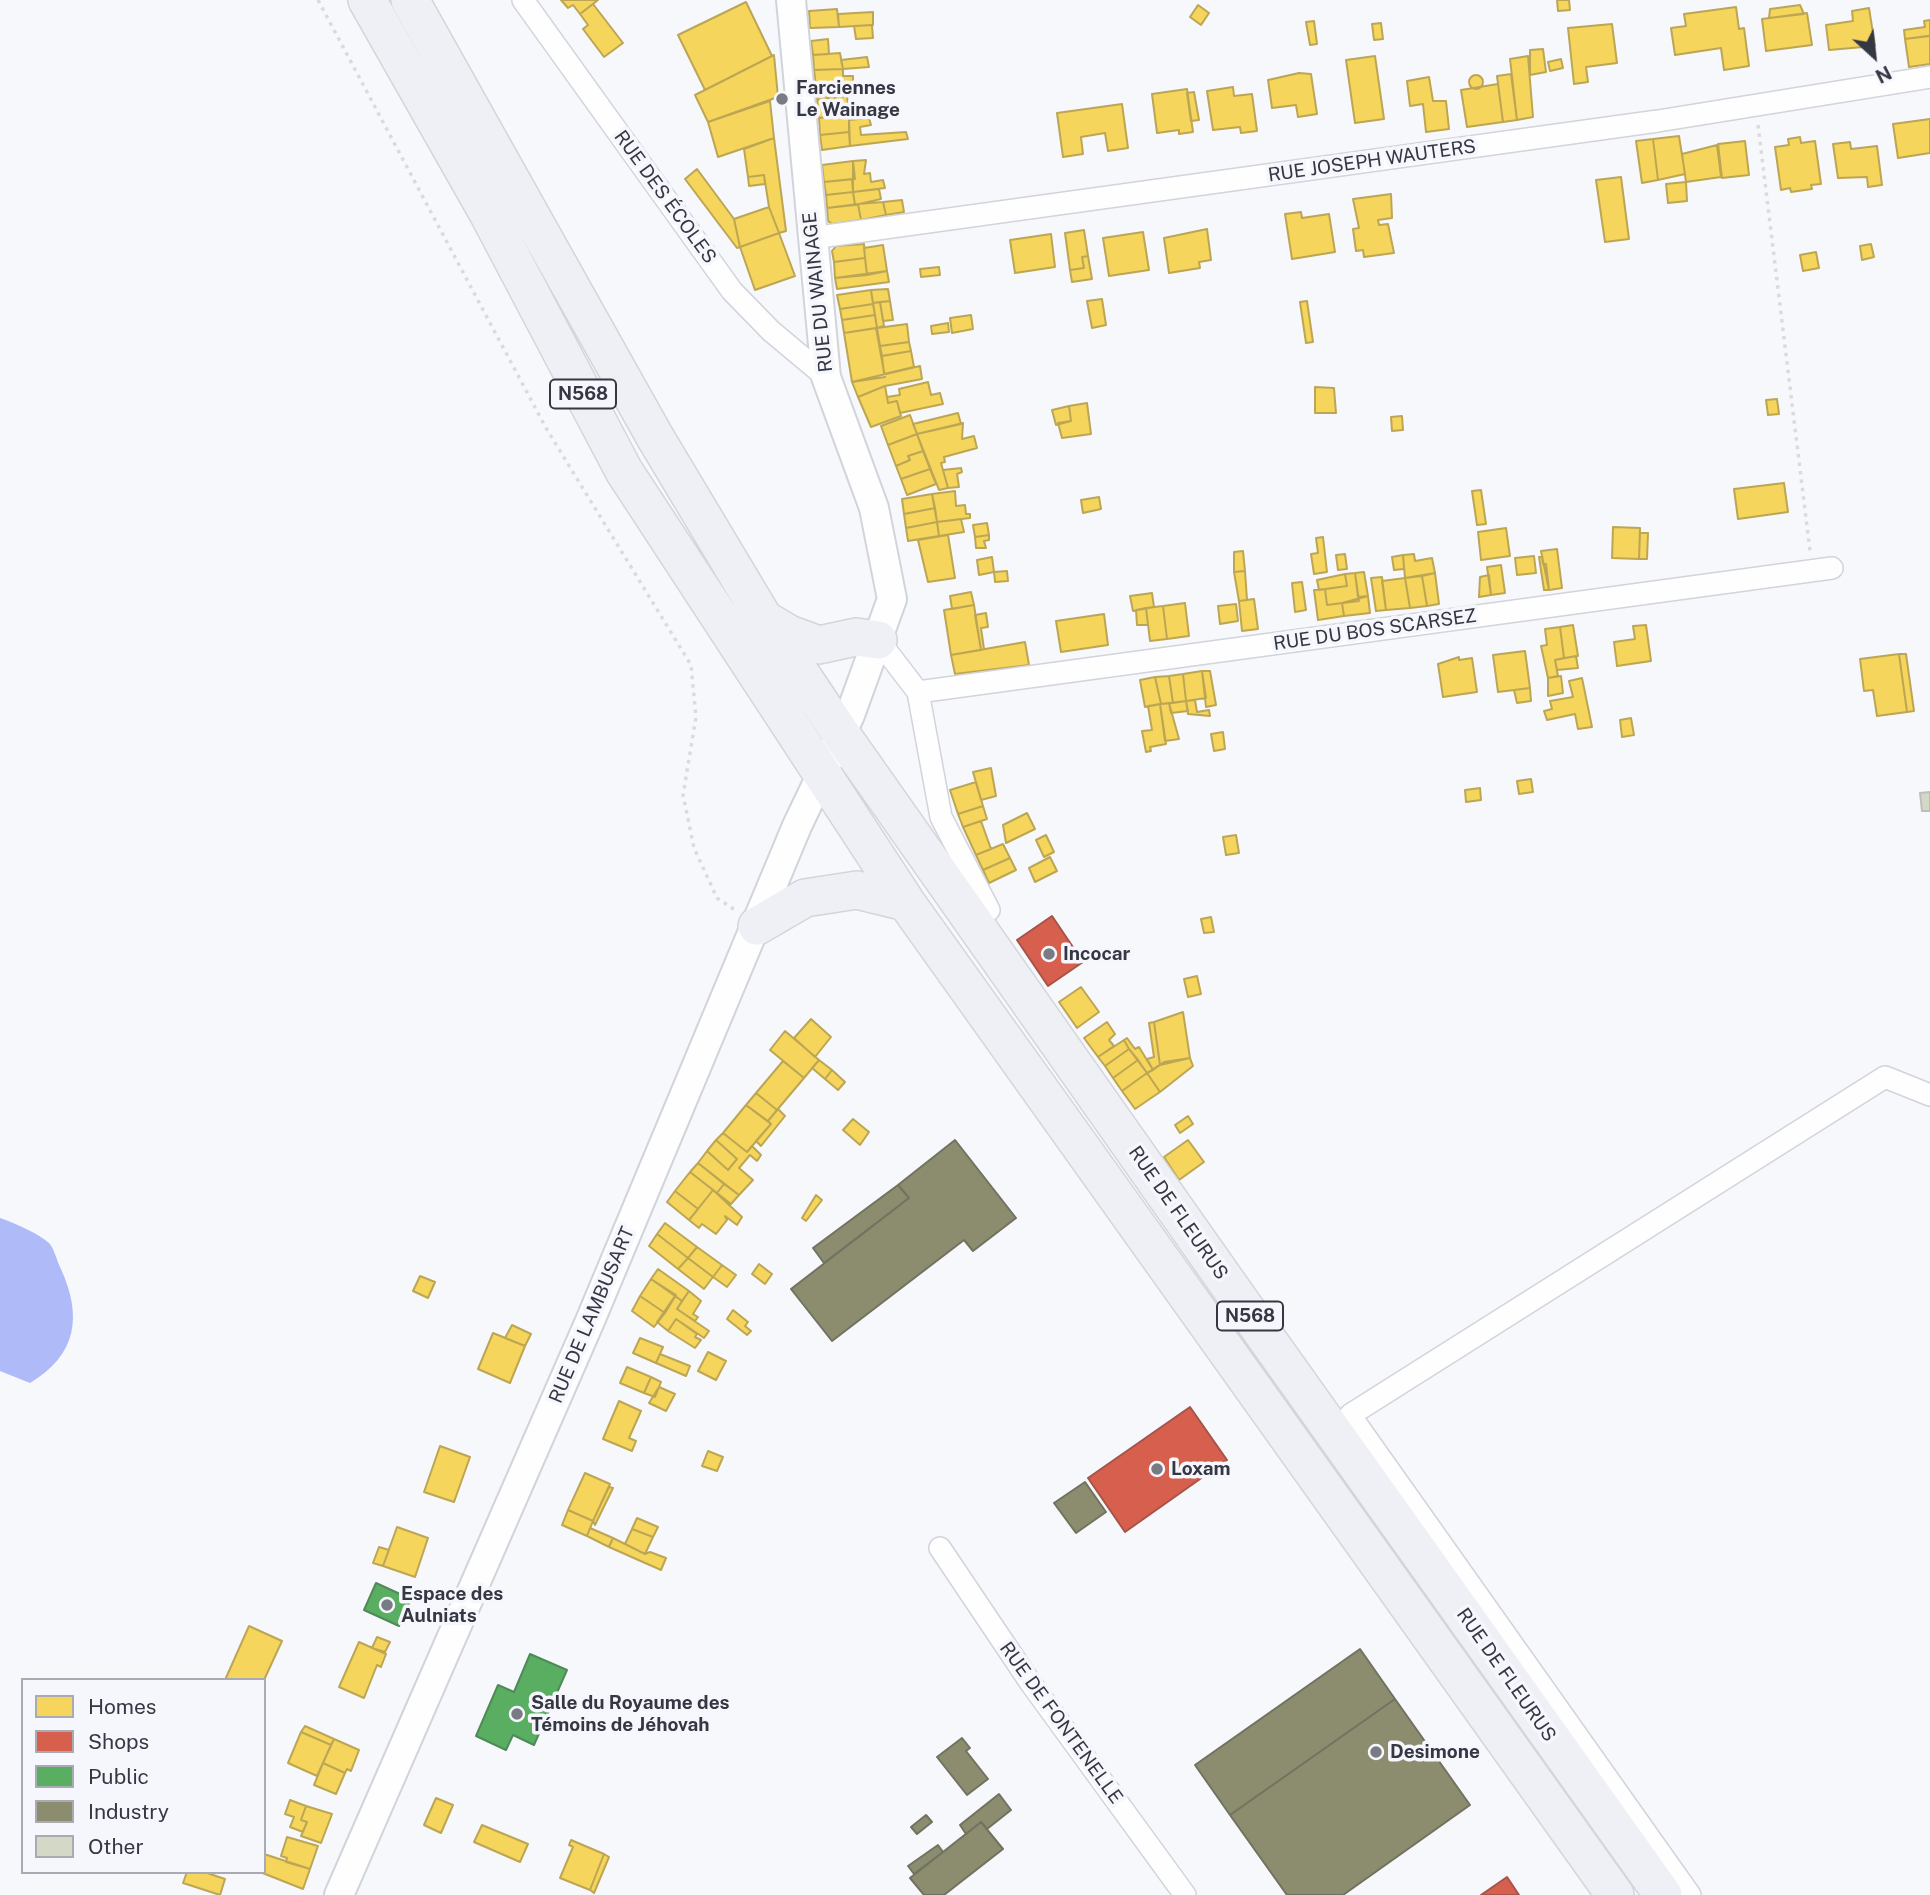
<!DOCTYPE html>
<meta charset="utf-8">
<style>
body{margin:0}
#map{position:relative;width:1930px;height:1895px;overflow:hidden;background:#f7f8fc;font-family:"Public Sans",sans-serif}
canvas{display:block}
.legend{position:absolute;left:21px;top:1678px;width:245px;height:196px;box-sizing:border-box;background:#f6f7fd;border:2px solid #a9aab3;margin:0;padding:9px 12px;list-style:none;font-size:21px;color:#353743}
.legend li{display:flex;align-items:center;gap:14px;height:35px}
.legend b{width:35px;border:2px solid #a9aab3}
.north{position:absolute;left:1839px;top:21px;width:70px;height:70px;-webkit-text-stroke:5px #f6f7fd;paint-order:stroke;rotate:153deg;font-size:19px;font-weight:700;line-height:28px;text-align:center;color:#353743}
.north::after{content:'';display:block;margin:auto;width:24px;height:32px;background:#353743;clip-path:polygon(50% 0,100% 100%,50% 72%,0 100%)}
</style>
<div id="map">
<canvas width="1930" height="1895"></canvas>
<ul class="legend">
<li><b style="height:19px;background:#f6d55c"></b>Homes</li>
<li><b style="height:19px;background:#d6604d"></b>Shops</li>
<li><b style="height:19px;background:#5aae61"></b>Public</li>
<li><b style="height:19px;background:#8c8c6e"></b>Industry</li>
<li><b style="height:19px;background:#d3d8c7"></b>Other</li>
</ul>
<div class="north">N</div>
</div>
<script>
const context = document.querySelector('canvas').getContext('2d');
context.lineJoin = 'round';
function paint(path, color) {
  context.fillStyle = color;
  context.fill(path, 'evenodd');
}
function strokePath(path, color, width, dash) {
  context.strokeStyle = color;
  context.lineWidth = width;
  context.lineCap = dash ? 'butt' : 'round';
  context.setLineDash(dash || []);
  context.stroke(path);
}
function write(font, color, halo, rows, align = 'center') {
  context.font = font + ' "Public Sans",sans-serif';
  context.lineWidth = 7;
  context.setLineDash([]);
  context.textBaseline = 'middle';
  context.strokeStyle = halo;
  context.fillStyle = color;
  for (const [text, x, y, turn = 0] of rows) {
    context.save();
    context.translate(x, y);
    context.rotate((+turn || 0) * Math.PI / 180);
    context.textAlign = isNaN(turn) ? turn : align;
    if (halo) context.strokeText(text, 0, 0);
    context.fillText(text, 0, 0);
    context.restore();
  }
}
paint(new Path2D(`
 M0 1218C14 1223 38 1233 49 1243 54 1248 57 1261 60 1267 83 1316 77 1355 30 1383L0 1371Z`), '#afbaf8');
const homes = new Path2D(`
 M561 0H598L580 14 573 5 568 8Z
 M1557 0H1569L1570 10 1558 11Z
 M746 2 772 56 705 90 678 35Z
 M593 4 623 43 604 57 583 29 588 25 580 14Z
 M1198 5 1209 13 1201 25 1190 17Z
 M1800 5 1804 14 1769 18 1770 9Z
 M1736 7 1739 29 1744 28 1749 66 1724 70 1721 48 1675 55 1671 28 1686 26 1684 14Z
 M1869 8 1875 46 1829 50 1826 25 1853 21 1852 11Z
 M837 9 839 27 810 28 809 11Z
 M873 12V25L839 27 838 14Z
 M1807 13 1812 45 1766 51 1762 19Z
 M1930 20V36L1905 39 1904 30 1925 27 1924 21Z
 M1314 21 1317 44 1310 45 1306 22Z
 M1381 23 1383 39 1374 40 1372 24Z
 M1612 24 1617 63 1586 67 1588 82 1574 84 1568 28Z
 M872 25 873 38 856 39 854 26Z
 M1927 36H1930V64L1909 67 1905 39Z
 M828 39 829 54 813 55 811 41Z
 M1543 49 1546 72 1530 75V50Z
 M840 53 843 69 814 70 813 55Z
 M774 55 778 97 708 122 695 95Z
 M1375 56 1384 119 1355 123 1346 60Z
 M1528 56 1533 117 1517 120 1510 59Z
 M867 57 869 67 843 69 841 60Z
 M1561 59 1563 68 1550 71 1548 62Z
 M843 69V76H853V83L816 86 814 70Z
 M1299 73 1311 74 1317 114 1298 117 1296 105 1272 108 1268 80Z
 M1511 74 1517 120 1503 122 1497 76Z
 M1469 82a7 7 0 1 1 14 0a7 7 0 1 1-14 0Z
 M1429 77 1433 101H1446L1449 129 1426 132 1423 104 1410 106 1407 81Z
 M1498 84 1503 122 1467 127 1461 90Z
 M1233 87 1234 96 1252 94 1257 131 1241 133 1240 127 1213 130 1207 91Z
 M835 88 834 97 817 100 819 89Z
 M1187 89 1193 132 1179 134V130L1157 133 1152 94Z
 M1194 92 1199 120 1191 121 1187 93Z
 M847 96 849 114 833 116 831 98Z
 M831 98 833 116 819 118 817 100Z
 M770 101 774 138 718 157 708 122Z
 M1122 104 1128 148 1108 151 1105 133 1081 137 1083 154 1063 157 1057 113Z
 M849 114V132L820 135 819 118Z
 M869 118 871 125 860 127 861 135 906 132 908 139 850 146 849 120Z
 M1930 119V153L1898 158 1893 124Z
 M849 132 850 146 822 150 820 135Z
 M1679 136 1685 174 1658 180 1653 139Z
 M1800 137 1801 143 1815 141 1821 184 1811 185 1812 189 1791 192 1790 188 1781 190 1775 147 1789 145 1788 139Z
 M774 138 786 231 779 233 769 207 764 175 748 177 744 149Z
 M1653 139 1658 180 1642 183 1636 141Z
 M1745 141 1749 175 1722 178 1718 144Z
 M1850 142 1851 149 1877 146 1882 185 1868 187 1867 177 1838 178 1833 144Z
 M1717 145 1721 177 1686 182 1682 154Z
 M866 160 864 174 870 173 871 182 883 180 885 188 853 192V161Z
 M853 161 855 179 824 182 822 165Z
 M697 169 734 219 740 247 737 248 685 179Z
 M764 175 765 184 749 186 748 177Z
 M1621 177 1629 239 1605 242 1596 180Z
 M852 179 853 192 826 195 824 182Z
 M1686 182 1687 201 1668 203 1666 184Z
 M879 189 881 199 855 205 853 192Z
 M853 192 855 205 827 208 826 195Z
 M1391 194 1392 218 1378 220 1379 225 1388 224 1394 253 1364 257 1363 250 1356 251 1353 229 1359 228 1353 199Z
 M902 200 904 212 886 215 883 202Z
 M883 202 886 215 861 220 858 204Z
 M858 204 861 220 832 224 828 221 827 208Z
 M769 207 779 233 740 247 734 219Z
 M1301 212 1302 218 1329 214 1335 252 1292 259 1285 214Z
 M1207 229 1211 260 1199 262 1200 268 1169 273 1164 238Z
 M1084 230 1088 256 1082 257 1084 268 1070 270 1065 233Z
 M1143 232 1149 270 1109 276 1103 238Z
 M779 233 795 276 755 290 740 247Z
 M1051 234 1055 267 1015 273 1010 240Z
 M864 244 865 258 834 262 832 251 836 246Z
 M1871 244 1874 257 1862 260 1860 246Z
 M883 245 887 271 867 275 864 248Z
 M1816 252 1819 268 1803 271 1800 255Z
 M1088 256 1092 279 1072 282 1070 270 1084 268 1082 257Z
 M865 258 867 275 835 278 834 262Z
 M939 267 940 275 921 277 920 269Z
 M887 271 889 282 837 289 835 278Z
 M888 289 890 301 873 303 871 290Z
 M871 290 873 304 840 309 837 295Z
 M1102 299 1106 325 1092 328 1087 301Z
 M890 301 893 320 883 321 880 302Z
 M1307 301 1313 342 1306 343 1300 302Z
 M880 302 884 326 877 328 873 303Z
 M873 304 875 315 842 320 840 309Z
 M875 315 877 328 844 333 842 320Z
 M971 315 973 329 952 333 950 318Z
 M948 323 949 332 932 334 931 326Z
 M907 324 909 342 880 346 877 328Z
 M876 328 885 377 852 382 844 333Z
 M909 342 911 351 882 356 880 346Z
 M911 351 914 367 884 374 882 356Z
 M920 366 922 379 885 386 858 397 852 382Z
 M928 382 931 395 940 393 943 404 900 413 897 401 888 403 887 397 900 395 899 389Z
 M885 386 888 403 897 401 901 416 871 427 858 397Z
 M1315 387 1334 388 1336 413H1315Z
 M1777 399 1779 414 1768 415 1766 400Z
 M1087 403 1091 434 1062 438 1058 423 1071 421 1069 406Z
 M1069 406 1071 421 1056 425 1052 410Z
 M958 413 961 424 917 434 913 424Z
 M910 415 917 434 888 445 881 426Z
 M1402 416 1403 430 1392 431 1391 417Z
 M963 423 962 439 974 436 977 448 944 457 945 462 941 463 948 488 939 490 917 434Z
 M917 434 923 451 908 456 910 460 896 466 888 445Z
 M923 451 930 469 901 479 896 466 910 460 908 456Z
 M961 468 962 472 957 474 959 487 948 488 943 470Z
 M930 469 936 484 907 495 901 479Z
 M1784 483 1788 512 1738 519 1734 489Z
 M1481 490 1486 524 1477 525 1472 491Z
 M955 491 956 506 965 505 966 514H970V518L937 522 932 494Z
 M932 494 935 508 904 514 902 499Z
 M1099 497 1101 509 1083 513 1081 500Z
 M935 508 937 522 906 528 904 514Z
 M961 519 964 532 939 536 937 522Z
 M937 522 939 536 908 541 906 528Z
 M987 523 989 535 975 537 973 525Z
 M1613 527 1640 528 1639 559 1612 558Z
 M1506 528 1510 556 1481 560 1478 532Z
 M1640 533H1648L1647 559H1639Z
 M948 535 955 578 928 582 918 540Z
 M989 535V540L984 541 986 548H976L975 537Z
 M1323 537 1327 572 1314 574 1311 554 1318 553 1316 538Z
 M1557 549 1562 588 1549 590 1541 551Z
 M1243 551 1245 571 1234 572V552Z
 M1345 554 1347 569 1338 570 1336 555Z
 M1414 554 1415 561 1432 558 1435 573 1405 578 1403 555Z
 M1403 555 1404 569 1394 570 1392 557Z
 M1534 556 1536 573 1517 575 1515 558Z
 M992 557 994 572 979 575 977 560Z
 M1539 557H1542L1543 564H1546L1549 590H1544Z
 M1501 565 1505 593 1491 595 1487 567Z
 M1007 571 1008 581 995 582 994 572Z
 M1245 571 1247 600 1239 601 1234 572Z
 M1364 572 1368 596 1358 597 1355 573Z
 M1355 573 1359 601 1327 605 1325 589 1347 586 1345 574Z
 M1435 573 1439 604 1427 606 1422 576Z
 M1345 574 1347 586 1319 590 1317 580Z
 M1489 575 1491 595 1479 597 1480 577Z
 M1422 576 1427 606 1410 608 1405 578Z
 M1382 577 1386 610 1376 611 1371 578Z
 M1405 578 1410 608 1386 610 1382 581Z
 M1302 582 1306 610 1295 612 1292 583Z
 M1325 589 1327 605 1342 603 1344 616 1318 620 1314 590Z
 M971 592 974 605 952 609 950 596Z
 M1152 593 1154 607 1133 611 1130 596Z
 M1368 596 1370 613 1344 616 1342 603Z
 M1254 599 1258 629 1242 631 1239 601Z
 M1185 603 1189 636 1167 639 1163 606Z
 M1236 604 1238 621 1220 624 1218 606Z
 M974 605 981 650 951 655 944 610Z
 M1163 606 1167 639 1150 641 1146 608Z
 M1146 608 1148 625H1137L1136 610Z
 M986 613 988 627 981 628 984 649 981 650 975 615Z
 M1104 614 1108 645 1061 652 1056 621Z
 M1573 625 1578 656 1564 658 1560 627Z
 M1646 625 1651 661 1617 666 1614 642 1635 639 1633 626Z
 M1560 627 1564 658 1555 660 1558 676 1548 678 1541 646 1547 645 1545 629Z
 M1025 642 1029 665 955 674 951 655Z
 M1525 651 1530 688 1498 692 1493 655Z
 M1899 654 1907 712 1877 716 1873 690 1864 691 1860 659Z
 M1899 654H1906L1914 711 1907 712Z
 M1576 656 1578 668 1557 670 1555 660Z
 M1459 657V660L1472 658 1477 692 1443 697 1438 664Z
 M1202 671 1206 698 1186 701 1183 674Z
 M1202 671H1210L1216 705 1206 707Z
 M1183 674 1186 701 1173 703 1169 676Z
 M1169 676 1173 703 1161 704 1155 677Z
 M1561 676 1563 693 1548 696V678Z
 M1155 677 1161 704 1145 707 1140 680Z
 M1582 678 1592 727 1578 729 1575 714 1547 720 1544 711 1552 709 1550 701 1573 697 1569 681Z
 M1530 688 1531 701 1517 703 1514 690Z
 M1195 700 1197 712 1209 710 1210 716 1188 714 1186 701Z
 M1186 701 1188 711 1171 713 1169 703Z
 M1169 703 1179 739 1165 741 1160 704Z
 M1160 704 1166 744 1150 747 1151 751 1146 752 1142 731 1152 730 1148 706Z
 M1631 718 1634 735 1622 737 1620 720Z
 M1223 732 1225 749 1214 751 1211 734Z
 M991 768 996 796 981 800 973 772Z
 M1531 779 1533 792 1519 794 1517 781Z
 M976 782 983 806 958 814 950 790Z
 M1480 788 1481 800 1466 802 1465 790Z
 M983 806 987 819 963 827 958 814Z
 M1027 813 1035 829 1006 843 1003 825Z
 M981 821 991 849 976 855 963 827Z
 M1046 835 1054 852 1044 857 1036 840Z
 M1236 835 1239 853 1226 855 1223 837Z
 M1003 844 1010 858 983 870 976 855Z
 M1050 857 1057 871 1035 882 1029 868Z
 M1010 858 1016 870 989 883 983 870Z
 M1211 917 1214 932 1204 933 1201 919Z
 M1197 976 1201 994 1188 997 1184 979Z
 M1081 987 1099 1012 1077 1028 1059 1002Z
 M1183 1012 1190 1058 1160 1065 1154 1022Z
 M811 1019 831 1037 815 1057 794 1038Z
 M1107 1022 1115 1034 1109 1040 1114 1046 1098 1057 1084 1038Z
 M1154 1022 1160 1065 1153 1070 1147 1059 1154 1057 1149 1023Z
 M785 1031 819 1060 804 1078 770 1050Z
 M1127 1038 1135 1049 1139 1047 1153 1070 1147 1073 1129 1049 1124 1040Z
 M1124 1040 1129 1049 1105 1066 1098 1057Z
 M1129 1049 1138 1060 1113 1078 1105 1066Z
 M1190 1058 1193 1066 1160 1092 1147 1073 1164 1062Z
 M819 1060 832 1070 825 1079 812 1068Z
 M1138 1060 1147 1073 1122 1091 1113 1078Z
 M783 1061 804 1078 777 1110 756 1093Z
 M832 1070 845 1082 838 1090 825 1079Z
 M1147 1073 1160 1092 1135 1109 1122 1091Z
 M756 1093 777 1110 768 1121 746 1105Z
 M746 1105 771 1124 747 1152 723 1133Z
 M778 1109 785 1116 761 1146 756 1141 771 1124 768 1121Z
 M1188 1116 1193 1124 1180 1133 1175 1125Z
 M853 1119 869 1132 860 1145 843 1130Z
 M723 1133 747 1152 752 1146 761 1155 757 1161 750 1155 739 1168 753 1180 739 1195 698 1163 707 1151 728 1170 737 1159 716 1140Z
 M716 1140 737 1159 728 1170 707 1151Z
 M1188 1140 1204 1162 1179 1180 1164 1157Z
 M698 1163 724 1184 717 1193 690 1172Z
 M690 1172 713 1190 698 1209 675 1191Z
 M724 1184 739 1195 731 1204 717 1193Z
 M713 1190 742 1217 737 1225 725 1216 727 1220 716 1234 702 1224 699 1228 689 1220Z
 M675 1191 698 1209 689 1220 667 1202Z
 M816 1195 822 1200 806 1221 802 1218Z
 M665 1223 697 1247 688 1258 657 1234Z
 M657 1234 688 1258 678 1269 649 1246Z
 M697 1247 722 1265 713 1277 688 1258Z
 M688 1258 713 1277 704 1289 678 1269Z
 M759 1264 772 1274 765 1284 752 1274Z
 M722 1265 736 1275 727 1287 713 1277Z
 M658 1269 689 1291 682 1301 651 1279Z
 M420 1276 435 1282 428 1298 413 1291Z
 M651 1279 676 1295 665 1313 640 1296Z
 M689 1291 701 1301 693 1314 698 1317 695 1321 677 1309Z
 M640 1296 665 1313 654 1327 632 1311Z
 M675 1296 682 1301 677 1309 709 1331 704 1338 676 1319 668 1331 657 1322Z
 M733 1310 748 1322 745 1326 751 1331 747 1335 727 1319Z
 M676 1319 697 1334 695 1337 701 1340 695 1348 668 1331Z
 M512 1325 531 1334 525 1346 505 1338Z
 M493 1333 525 1346 510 1383 478 1369Z
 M640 1338 663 1347 656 1363 633 1353Z
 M708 1352 726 1361 716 1380 698 1371Z
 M660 1354 690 1366 686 1376 656 1363Z
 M627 1367 651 1377 644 1393 620 1383Z
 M651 1377 661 1382 655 1397 644 1393Z
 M659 1387 675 1394 666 1411 649 1403Z
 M619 1401 641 1411 629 1438 636 1441 632 1451 603 1439Z
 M440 1446 470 1457 454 1502 424 1492Z
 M708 1451 723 1457 717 1471 702 1466Z
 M585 1473 610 1484 593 1521 568 1510Z
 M609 1487 613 1488 595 1525 593 1521Z
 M568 1510 593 1521 587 1536 562 1525Z
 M637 1518 658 1527 653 1537 632 1529Z
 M397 1527 428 1538 415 1577 383 1566Z
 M590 1528 613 1538 609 1547 587 1536Z
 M632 1529 653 1537 645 1554 625 1544Z
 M613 1538 645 1554 650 1552 666 1558 661 1570 609 1547Z
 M379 1547 389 1550 383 1566 373 1563Z
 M249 1626 282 1641 264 1680H225Z
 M377 1637 390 1642 385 1652 372 1648Z
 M359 1642 386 1654 381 1667 377 1665 364 1698 339 1687Z
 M305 1726 334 1739 331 1745 301 1732Z
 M301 1732 331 1745 317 1776 288 1763Z
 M334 1739 359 1750 351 1771 347 1769 345 1773 323 1763Z
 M323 1763 345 1773 336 1794 314 1785Z
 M436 1798 453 1805 441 1833 424 1825Z
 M290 1800 306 1806 301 1820 307 1822 303 1832 290 1827 294 1817 285 1814Z
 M306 1806 332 1814 321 1843 301 1836 307 1822 301 1820Z
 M482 1825 528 1844 520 1862 474 1842Z
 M287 1837 318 1846 310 1869 286 1862 287 1858 281 1856Z
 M571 1840 604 1854 590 1890 560 1878 573 1847 569 1845Z
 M264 1854 310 1869 303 1889 260 1872H264Z
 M604 1854 609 1857 594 1893 590 1890Z
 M187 1872H204L225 1879 220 1895 183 1883Z`);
paint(homes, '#f6d55c');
strokePath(homes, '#bca654', 2);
const shops = new Path2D(`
 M1052 916 1083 962 1048 986 1017 940Z
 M1190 1407 1227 1460 1125 1532 1088 1478Z
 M1507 1877 1519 1895H1481Z`);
paint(shops, '#d6604d');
strokePath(shops, '#a6544a', 2);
const public = new Path2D(`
 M376 1583 411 1599 399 1626 364 1610Z
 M530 1654 567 1670 534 1745 513 1735 506 1750 476 1736 498 1685 514 1692Z`);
paint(public, '#5aae61');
strokePath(public, '#4f8a58', 2);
const industry = new Path2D(`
 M955 1140 1016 1218 973 1251 964 1240 832 1341 791 1289 909 1198 898 1185Z
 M898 1185 909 1198 824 1263 813 1248Z
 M1085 1482 1106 1512 1076 1533 1054 1503Z
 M1360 1649 1395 1699 1230 1815 1195 1765Z
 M1395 1699 1470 1805 1343 1895H1287L1230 1815Z
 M962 1738 970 1748 966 1751 988 1779 967 1795 937 1757Z
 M999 1794 1011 1810 987 1829 981 1822 966 1834 960 1825Z
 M926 1815 932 1822 917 1834 911 1827Z
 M981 1822 1003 1849 944 1895H924L910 1878Z
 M938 1845 943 1852 914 1874 908 1866Z`);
paint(industry, '#8c8c6e');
strokePath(industry, '#727261', 2);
const building = new Path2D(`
 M1930 792V811H1922L1920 793Z`);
paint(building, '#d3d8c7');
strokePath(building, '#bdbfbc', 2);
const street = new Path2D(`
 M523 0 732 291 771 331 826 377
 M812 238 1658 121 1930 77
 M878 640 918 692 941 817 989 910
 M918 692 1832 568
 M940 1548 1030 1682 1185 1895
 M1690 1895 1350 1415 1885 1077 1930 1095`);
const secondary = new Path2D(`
 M339 1895 590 1321 797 826 850 715 892 599 874 508 826 377 791 0`);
const highway = new Path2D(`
 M367 0 488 213 624 471 906 902 1615 1895
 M410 0 655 437 764 619 841 734 1240 1301 1663 1895
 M767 621 789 634 819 645 856 637 878 640
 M757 926 805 898 857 890 906 902`);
strokePath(street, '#d2d4dc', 24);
strokePath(secondary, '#d2d4dc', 32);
strokePath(highway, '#d3d5d9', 40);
strokePath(new Path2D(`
 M318 0 546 428 691 665 696 717 683 795 694 848 717 898 735 910
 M1758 125 1810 551`), '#dbdbdd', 3.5, [3.5, 5]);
strokePath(street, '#fefeff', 21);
strokePath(secondary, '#fefeff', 28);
strokePath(highway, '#eef0f5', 37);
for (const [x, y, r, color] of [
 [782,99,7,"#797b84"],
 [1049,954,7,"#797b84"],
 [1157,1469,7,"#797b84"],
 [387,1605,7,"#797b84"],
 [517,1714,7,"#797b84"],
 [1376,1752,7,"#797b84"]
]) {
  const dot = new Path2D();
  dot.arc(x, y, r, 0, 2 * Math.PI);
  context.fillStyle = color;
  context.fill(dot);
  strokePath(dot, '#f6f7fd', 2.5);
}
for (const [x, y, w] of [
 [583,394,66],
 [1250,1316,66]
]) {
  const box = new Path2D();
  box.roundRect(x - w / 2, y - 14.5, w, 29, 5);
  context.fillStyle = '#f6f7fd';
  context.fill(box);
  strokePath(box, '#353743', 2);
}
write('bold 18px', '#353743', null, [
 ["N568",583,394],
 ["N568",1250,1316]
]);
write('bold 19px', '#353743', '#f6f7fd', [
 ["Farciennes",796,88],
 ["Le Wainage",796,110],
 ["Incocar",1063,954],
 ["Loxam",1171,1469],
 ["Espace des",401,1594],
 ["Aulniats",401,1616],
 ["Salle du Royaume des",531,1703],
 ["Témoins de Jéhovah",531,1725],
 ["Desimone",1390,1752]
], 'left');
write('19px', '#353743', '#f6f7fd', [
 ["RUE JOSEPH WAUTERS",1372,161,-8],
 ["RUE DES ÉCOLES",665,197,54],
 ["RUE DU WAINAGE",818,292,-96],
 ["RUE DU BOS SCARSEZ",1375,630,-8],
 ["RUE DE FLEURUS",1178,1213,55],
 ["RUE DE LAMBUSART",592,1315,-67],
 ["RUE DE FLEURUS",1506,1675,55],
 ["RUE DE FONTENELLE",1061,1723,54]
]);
</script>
